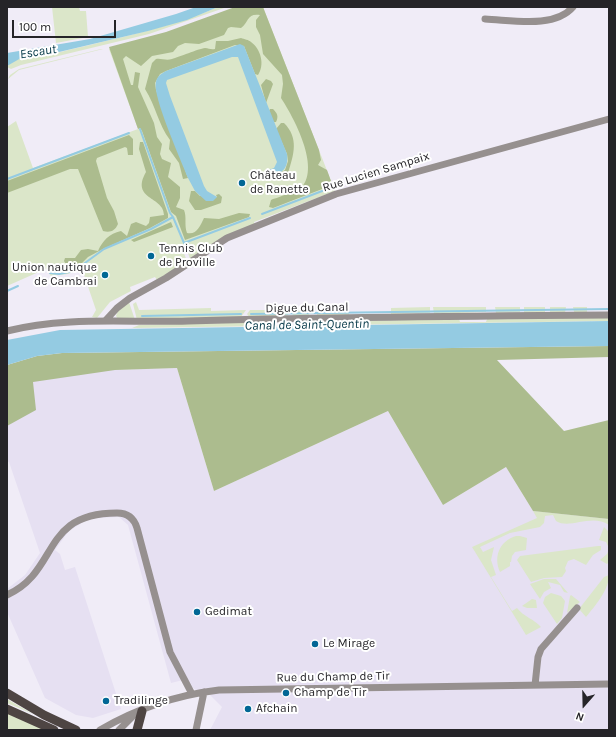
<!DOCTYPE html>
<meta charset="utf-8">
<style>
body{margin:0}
#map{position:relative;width:616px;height:737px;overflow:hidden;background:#f0ecf7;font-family:Karla,sans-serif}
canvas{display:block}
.frame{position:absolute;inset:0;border:8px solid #252428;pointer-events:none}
.north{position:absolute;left:564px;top:685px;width:40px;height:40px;-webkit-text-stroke:3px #fff;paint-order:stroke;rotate:200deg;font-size:11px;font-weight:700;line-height:16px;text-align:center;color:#252428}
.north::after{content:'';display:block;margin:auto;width:14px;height:18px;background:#252428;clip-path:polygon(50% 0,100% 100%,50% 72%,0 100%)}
.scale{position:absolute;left:12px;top:20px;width:104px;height:18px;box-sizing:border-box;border:2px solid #252428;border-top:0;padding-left:5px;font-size:12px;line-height:14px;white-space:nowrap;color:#252428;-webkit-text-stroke:3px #fff;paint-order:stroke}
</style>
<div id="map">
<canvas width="616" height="737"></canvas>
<div class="frame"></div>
<div class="north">N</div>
<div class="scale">100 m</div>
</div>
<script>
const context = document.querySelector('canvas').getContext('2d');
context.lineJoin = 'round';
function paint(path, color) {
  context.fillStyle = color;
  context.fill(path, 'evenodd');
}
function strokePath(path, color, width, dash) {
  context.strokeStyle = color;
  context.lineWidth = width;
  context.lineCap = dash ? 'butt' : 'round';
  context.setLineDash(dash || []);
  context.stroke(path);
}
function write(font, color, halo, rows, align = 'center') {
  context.font = font + ' Karla,sans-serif';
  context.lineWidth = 4;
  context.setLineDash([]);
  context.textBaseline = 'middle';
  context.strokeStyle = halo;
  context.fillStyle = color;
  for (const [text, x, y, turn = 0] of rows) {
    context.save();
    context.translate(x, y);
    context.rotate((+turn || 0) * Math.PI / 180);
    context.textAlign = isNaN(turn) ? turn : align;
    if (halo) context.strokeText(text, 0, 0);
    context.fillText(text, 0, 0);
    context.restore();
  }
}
paint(new Path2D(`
 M177 368 214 491 388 411 443 505 506 467 533 511 609 519V730H210L222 707 206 691H197L183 680 171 683 128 525 119 517 96 518 85 521 69 531 55 550 60 554 65 570 75 567 121 709 93 718 76 715 45 698 7 612V589L25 575 40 553 9 462 7 461V426L14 421 23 377 43 372Z`), '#e6e0f2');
paint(new Path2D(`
 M52 7H79L80 11H86L88 37 56 43Z
 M218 7H227L149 34 21 65 11 69 7 67C16 54 35 58 49 55 106 40 164 30 218 7Z
 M263 7 335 191 254 222 255 224 190 259 187 250 183 251 187 261 157 280 155 277 130 287 131 291 110 302 97 318 92 317 96 310 82 269 68 274 51 276 48 272 51 270 50 267 7 286V127L16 121 33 168 138 129 109 49Z
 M101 49H103L19 70 8 79 10 75 19 69Z
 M129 302 135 320 118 319 116 316 118 311Z
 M136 302 139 310 211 308V311L246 310 241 317 137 320 133 304Z
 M430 307V313L391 314V308Z
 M433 307H486V312L434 314Z
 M495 307H520V312L496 313Z
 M524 307H545V314H524Z
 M550 307H566L565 313 550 314Z
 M573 307H587V313L574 312Z
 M311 309 309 315 293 317 292 310Z
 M317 309H349V316H317Z
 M250 310H288V315L250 318 247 314Z
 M609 317V321L132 328 139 325 269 322V325H298L300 322 459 319 460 322H486L487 319Z
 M533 511 609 519V525C591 513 570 530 556 521L553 515 545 516 544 523 540 527 510 533 480 547 483 552 494 547 491 560 496 575 491 577 512 611 517 608C524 617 534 619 541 627L526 635 472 547 537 518Z
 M604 527 609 532V548L606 542 599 540Z
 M516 536H520L527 538 526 550 515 552 512 556 511 562H510V566L500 572C493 556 500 541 516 536Z
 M598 546H601V550L593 555 586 565 574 559 568 561 565 568 566 571 562 577 544 578 531 582 517 560 520 556Z
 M609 549V562L607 564 600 560 607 554Z
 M609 575C609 590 595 606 586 617L579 609 604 577Z
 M544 579H556L568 593 564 592 560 585 548 582 551 588 544 592 540 599 530 584Z
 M551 593 561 596 565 601 562 618 557 624 543 603 545 597Z
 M571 595 580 602 567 613 570 596Z
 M532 599 536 600 537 608H527L522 606Z
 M7 699 33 714 7 703Z
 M7 712 46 730H7Z`), '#dbe6c9');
paint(new Path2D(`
 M235 7H263L319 150 321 160 318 165 327 170 331 181 330 186 273 208 269 207 271 200 273 199C278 198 283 195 288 194 293 192 299 191 302 187 320 166 294 118 281 98L283 84 282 75 263 54 260 35 256 27V20L260 15C247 13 249 22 241 28L231 27 228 28 224 35 199 44 185 43 178 46 173 52 152 56 141 66 126 56 123 59 131 85H133L135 72 140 73 138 87 154 123 157 137 162 144 160 154 162 159 171 163 168 177 180 187V198L176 207 184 210C187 217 184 225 187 233 197 235 200 226 204 218L219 219 239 213 250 214 249 217 185 240 176 216 171 212 142 131 140 128 138 129 109 47 166 32Z
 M241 38C244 39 249 40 251 42 261 49 265 65 258 75L255 74 244 46 235 45 166 71 160 74 155 83 156 90 188 178 183 179 179 163 169 149 170 140C158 124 156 106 145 89L152 63 156 59C161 58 166 61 172 59 179 57 198 49 205 48 209 48 210 50 215 49L216 41H228Z
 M266 79 271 81 273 84 266 103 261 85Z
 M270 109H273C277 113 279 116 276 122H273L269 111Z
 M281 123H284C299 138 294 154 288 173L283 175 278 174 285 170 288 161 287 154 276 129Z
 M129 135 133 139V155H128L127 148 125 147 97 158 96 161 107 198 114 211 118 224C115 231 110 233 103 231L78 169H70L7 193V181Z
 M140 142H143L168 214V218L150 228 103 249 88 257 75 270 70 271 64 261 65 258H75L81 250 88 249 98 251C103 240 109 234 121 231L127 236 131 224 136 222 146 226 149 223 150 217 164 215C164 196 130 200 146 172L139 149Z
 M191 191H195L200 196 217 197 216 195 219 194 222 197 221 203 201 210H195L189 201Z
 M171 222 173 227 134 242 131 240Z
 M609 346V357L497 360 564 431 609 420V519L533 511 506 467 443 505 388 411 214 491 177 368 115 370 33 382 36 410 7 426V365L37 356 62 353Z`), '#acbc8e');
paint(new Path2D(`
 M196 7H218L187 20 148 31 42 56 21 58 7 66V53L90 39 176 14Z
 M240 44 244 46 287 154C289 170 281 173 268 179L265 176 266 171 274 168 277 162 238 57H232L167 80 166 83 170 96 204 186 207 191 217 197 213 201H206L195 191 188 178C182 162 152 96 156 82 157 76 161 74 166 71Z
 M609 321V346L62 353 37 356 7 365V340L60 330Z`), '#94cbe2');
strokePath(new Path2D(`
 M140 129 170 213 173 217
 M7 179 129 133
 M262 214 330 188
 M50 273 59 274 74 271 104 249 151 229 173 217 184 243 250 218
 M7 291 18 286
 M251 314 609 309
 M142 316 241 314`), '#94cbe2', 2);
strokePath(new Path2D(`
 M485 19C512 20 554 29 573 7
 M105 321 117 308 130 298 166 278 227 238 336 194 609 119
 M7 331C66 316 127 323 188 321 328 317 469 316 609 315
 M7 595C60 571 40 513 117 513 127 513 134 518 137 528L170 652 192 694
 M535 685 538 657 541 649 577 608
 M100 730C136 709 177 695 219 690L609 684
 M119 730 135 714
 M196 730 204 692`), '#96908f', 7);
strokePath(new Path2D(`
 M7 693 44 715 76 730
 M7 709 54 730
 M137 730 142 711`), '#4e4543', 9);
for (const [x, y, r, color] of [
 [242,183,4,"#016795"],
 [151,256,4,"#016795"],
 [105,275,4,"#016795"],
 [197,612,4,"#016795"],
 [315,644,4,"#016795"],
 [286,693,4,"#016795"],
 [106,701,4,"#016795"],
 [248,709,4,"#016795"]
]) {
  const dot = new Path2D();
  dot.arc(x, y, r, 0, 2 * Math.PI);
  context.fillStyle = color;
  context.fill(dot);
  strokePath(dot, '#fff', 1.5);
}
write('12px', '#252428', '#fff', [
 ["Rue Lucien Sampaix",376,172,-17],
 ["Digue du Canal",307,308,-1],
 ["Rue du Champ de Tir",333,677,-1]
]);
write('12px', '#252428', '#fff', [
 ["Château",250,176],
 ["de Ranette",250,190],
 ["Tennis Club",159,249],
 ["de Proville",159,263],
 ["Union nautique",97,268,"right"],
 ["de Cambrai",97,282,"right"],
 ["Gedimat",205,612],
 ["Le Mirage",323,644],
 ["Champ de Tir",294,693],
 ["Tradilinge",114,701],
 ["Afchain",256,709]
], 'left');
write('italic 13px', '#013545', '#fff', [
 ["Escaut",38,52,-9],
 ["Canal de Saint-Quentin",307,325,-1]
]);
</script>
